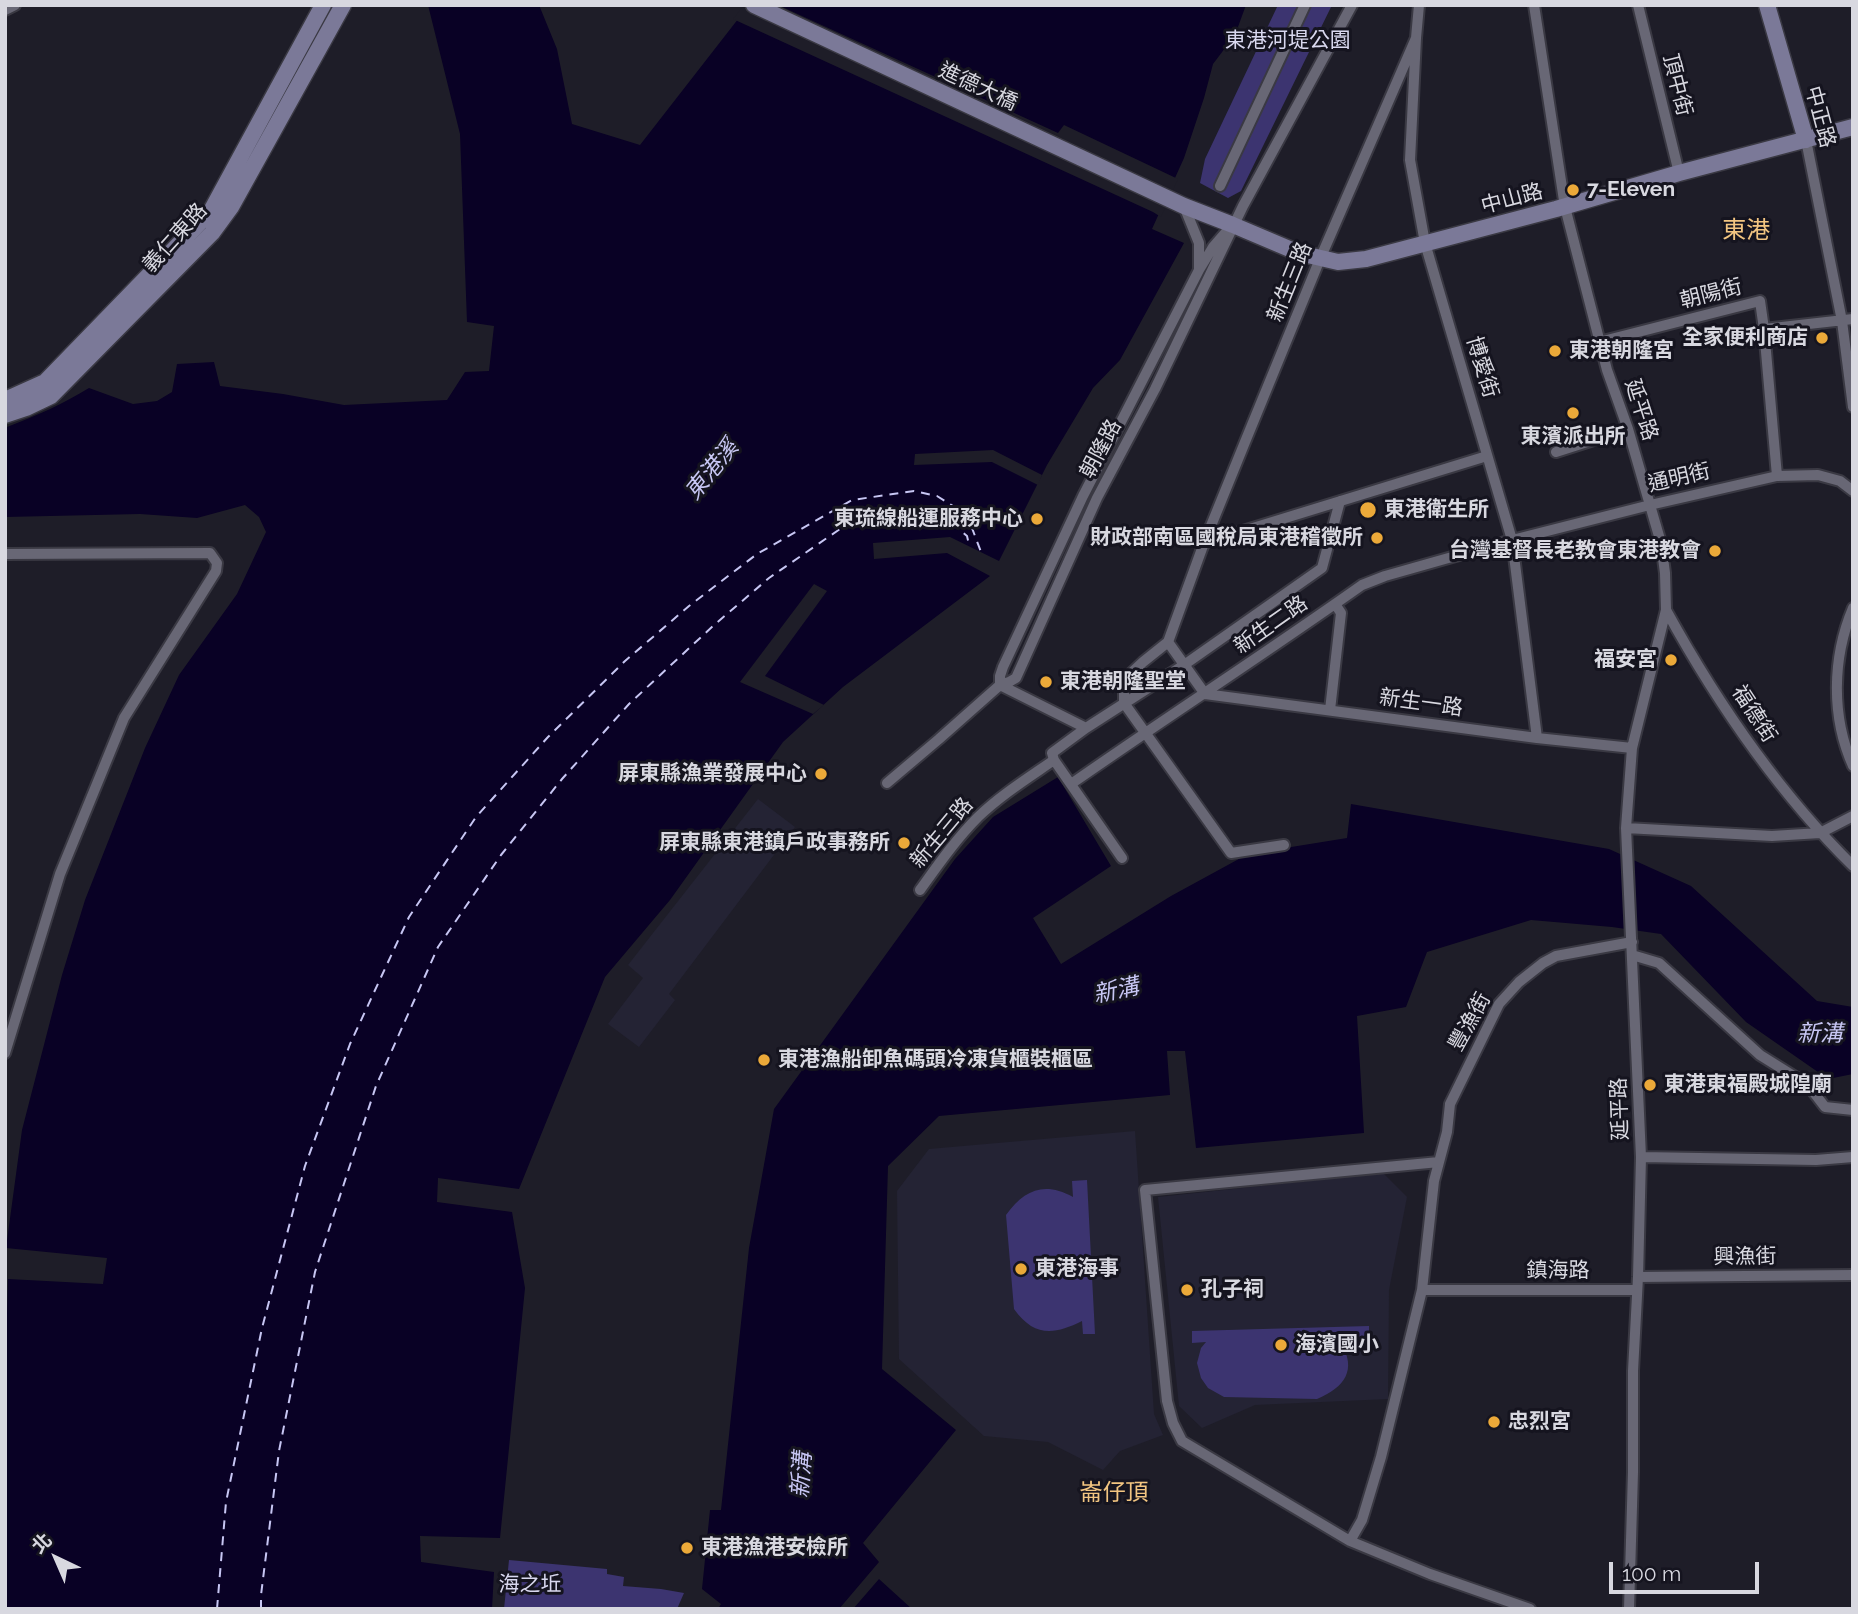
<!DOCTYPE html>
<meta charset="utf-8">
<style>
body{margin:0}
#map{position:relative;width:1858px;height:1614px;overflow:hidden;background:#1e1d28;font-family:Raleway,"Noto Sans TC",sans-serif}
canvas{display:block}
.frame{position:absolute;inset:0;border:7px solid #d8d8e0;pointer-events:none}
.north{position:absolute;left:21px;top:1523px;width:70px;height:70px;-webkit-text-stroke:5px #15141f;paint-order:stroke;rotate:316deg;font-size:19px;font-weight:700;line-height:28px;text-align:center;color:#d8d8e0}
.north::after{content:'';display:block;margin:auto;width:24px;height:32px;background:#d8d8e0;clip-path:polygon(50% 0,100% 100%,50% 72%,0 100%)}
.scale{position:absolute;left:1609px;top:1562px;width:150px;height:32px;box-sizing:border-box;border:4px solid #d8d8e0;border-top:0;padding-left:9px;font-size:21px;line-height:24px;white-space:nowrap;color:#d8d8e0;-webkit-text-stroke:5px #15141f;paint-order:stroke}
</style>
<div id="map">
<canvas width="1858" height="1614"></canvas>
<div class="frame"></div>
<div class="north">北</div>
<div class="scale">100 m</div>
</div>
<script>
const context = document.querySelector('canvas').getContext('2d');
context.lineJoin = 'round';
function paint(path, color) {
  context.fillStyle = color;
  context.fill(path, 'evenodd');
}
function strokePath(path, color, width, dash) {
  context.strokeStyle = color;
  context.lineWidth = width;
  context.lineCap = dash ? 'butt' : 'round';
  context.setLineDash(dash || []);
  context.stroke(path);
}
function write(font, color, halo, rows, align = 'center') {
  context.font = font + ' Raleway,"Noto Sans TC",sans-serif';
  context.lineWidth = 6;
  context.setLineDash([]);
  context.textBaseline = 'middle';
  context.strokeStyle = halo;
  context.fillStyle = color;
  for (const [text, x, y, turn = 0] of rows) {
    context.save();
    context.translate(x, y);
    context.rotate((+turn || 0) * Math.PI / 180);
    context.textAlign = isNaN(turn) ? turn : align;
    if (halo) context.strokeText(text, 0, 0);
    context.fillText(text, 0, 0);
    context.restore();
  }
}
paint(new Path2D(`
 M758 799 795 827 669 994 675 1000 639 1047 608 1024 643 978 628 965Z
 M1135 1131 1154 1414 1163 1435 1120 1451 1103 1470 1048 1442 984 1436 899 1359 897 1191 929 1149Z
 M1383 1173 1407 1197 1389 1290 1388 1399 1255 1405 1202 1428 1179 1406 1158 1197Z`), '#242334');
paint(new Path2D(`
 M1278 5H1332L1241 191 1228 198 1200 183 1205 159Z
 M1087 1180 1095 1334H1083L1082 1321C1054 1335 1034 1337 1014 1309L1006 1215C1024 1190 1044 1181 1073 1197L1072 1181Z
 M1369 1326V1341L1341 1343C1357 1370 1345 1387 1317 1399L1224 1397 1208 1388 1201 1378 1197 1363 1201 1348 1206 1342 1192 1343V1331Z
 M509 1560 607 1569V1574L624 1577 623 1586 661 1589 684 1593 677 1609H504Z`), '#3c3470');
paint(new Path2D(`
 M428 5H539L557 49 572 124 640 145 749 5H1246L1235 35 1213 64 1204 98 1184 158 1152 229 1184 243 1120 360 1093 388 1047 465 999 561 950 537 873 543 874 559 947 553 990 576 843 687 783 742 670 900 605 977 519 1189 438 1178 437 1202 512 1212 525 1288 500 1538 420 1536 421 1562 494 1572 492 1609H5V1385L8 1279 103 1284 107 1258 6 1248 22 1130 62 975 85 900 145 748 179 675 237 594 266 532 259 517 245 505 197 518 140 514 5 517V425L7 427C36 416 63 404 89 388L133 404 157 401 172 392 177 364 214 362 220 386 283 394 344 405 447 400 465 372 489 371 494 326 467 322 460 134Z
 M1058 777 1111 866 1033 918 1061 964 1171 896 1248 854 1347 838 1351 804 1609 849 1691 886 1817 1001 1853 1007V1074L1828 1079 1746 1022 1661 934 1612 927 1531 920 1427 952 1406 1007 1357 1016 1364 1133 1196 1148 1185 1051H1167L1170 1095 939 1116 888 1166 882 1369 956 1430 863 1543 879 1562 839 1609H718L721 1604 702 1589 710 1510H721L749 1248 774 1109 955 859 993 817Z
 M879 1579 912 1609H853Z`), '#090125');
paint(new Path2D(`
 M744 5H778L1058 133 1064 125 1178 179 1161 217 1153 212 733 19Z
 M993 450 1042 475 1038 485 992 462 914 465 915 454Z
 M814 584 827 591 765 676 824 705 813 714 740 682Z`), '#1e1d28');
strokePath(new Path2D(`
 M217 1609 226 1502 262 1328 305 1166 350 1044 409 917 476 817 548 737 625 661 689 606 757 554 852 500 914 491 937 496 961 511 969 520 981 552
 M261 1609V1595L279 1451 315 1272 376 1086 438 947 501 855 562 779 629 704 713 626 769 578 853 520 889 509 932 515 943 518 951 522 967 536 969 545`), '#c7c6f3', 2, [9, 7]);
const street = new Path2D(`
 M1419 5 1416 38 1410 160 1425 243 1512 540 1537 738
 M1534 5 1565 207 1607 370 1628 429 1661 543 1665 573 1666 610 1632 748 1626 828 1641 1157 1638 1277 1633 1371V1472L1629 1609
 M1638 5 1679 173
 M5 10 15 5
 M1806 140 1842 321 1853 407
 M1220 186 1305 5
 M1184 206 1199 243V270
 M1764 329 1777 476
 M1599 342 1760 301 1764 329 1853 319
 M1556 452 1628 429
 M1204 543 1487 456
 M5 554 210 553 217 563 216 571 124 718 60 874 5 1053
 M1853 608C1832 658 1831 717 1853 766
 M1666 610C1716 701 1779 793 1853 866
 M1168 642 1205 694 1537 738 1632 748
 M1000 685V676L1003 667 1083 496 1199 270 1213 247 1226 232
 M1000 685 1086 728
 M1330 710 1341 613 1335 604
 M1054 760 1052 753 1086 728 1184 665 1322 568 1340 501
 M1054 760 1122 858
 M887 783 939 739 1000 685 1009 682 1016 678 1097 498 1155 389 1243 206 1352 5
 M1071 784C1167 717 1266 653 1362 585L1385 576 1512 540 1650 505 1777 476 1818 475 1840 481 1853 491
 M1626 828 1772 836 1820 833 1853 816
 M1284 845 1231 853 1124 703V688L1127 677 1143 662 1168 642 1204 543 1245 442 1320 259 1416 38
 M920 890C938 865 956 839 978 817 1001 795 1028 778 1054 760
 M1632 955 1659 963 1760 1055 1808 1085 1825 1107 1853 1110
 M1641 1157 1816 1160 1853 1157
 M1439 1162 1145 1190 1167 1401 1173 1423 1182 1441 1350 1541 1430 1574 1530 1609
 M1638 1277 1853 1275
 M1422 1290 1434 1181 1447 1132 1450 1104 1499 1004 1519 982 1543 963 1556 956 1632 942
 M1350 1541 1362 1520 1381 1457 1422 1290H1637`);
const secondary = new Path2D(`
 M754 5 1184 206 1233 225 1299 253 1338 262 1366 259 1556 209 1679 173 1853 127
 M1767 5 1806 140
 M5 400 45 382 211 211 323 5
 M5 415 26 408 51 396 212 233 231 207 343 5`);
strokePath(street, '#3a3943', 14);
strokePath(secondary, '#3a3943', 19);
strokePath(street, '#686775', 10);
strokePath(secondary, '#7b7998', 16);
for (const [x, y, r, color] of [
 [1573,190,7,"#eba939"],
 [1822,338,7,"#eba939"],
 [1555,351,7,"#eba939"],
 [1573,413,7,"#eba939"],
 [1368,510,9,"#eba939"],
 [1037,519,7,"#eba939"],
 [1377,538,7,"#eba939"],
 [1715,551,7,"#eba939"],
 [1671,660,7,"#eba939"],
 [1046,682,7,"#eba939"],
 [821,774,7,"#eba939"],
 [904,843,7,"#eba939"],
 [764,1060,7,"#eba939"],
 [1650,1085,7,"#eba939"],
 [1021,1269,7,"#eba939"],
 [1187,1290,7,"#eba939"],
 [1281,1345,7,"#eba939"],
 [1494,1422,7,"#eba939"],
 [687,1548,7,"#eba939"]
]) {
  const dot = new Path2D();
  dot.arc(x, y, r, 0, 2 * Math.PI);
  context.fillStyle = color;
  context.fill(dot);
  strokePath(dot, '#15141f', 2.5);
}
write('21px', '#d9d8ef', '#15141f', [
 ["東港河堤公園",1288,41],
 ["海之坵",530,1585]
]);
write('21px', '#d8d8e0', '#15141f', [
 ["頂中街",1677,85,76],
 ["進德大橋",978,87,25],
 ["中正路",1820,117,75],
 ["中山路",1512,199,-15],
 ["義仁東路",175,238,-48],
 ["新生三路",1290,282,-68],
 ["朝陽街",1711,294,-14],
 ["博愛街",1482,367,73],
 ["延平路",1641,410,72],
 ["朝隆路",1101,449,-62],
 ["通明街",1679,478,-13],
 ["新生二路",1271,625,-35],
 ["新生一路",1421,703,8],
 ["福德街",1754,714,57],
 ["新生三路",942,833,-50],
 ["豐漁街",1470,1022,-61],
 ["延平路",1620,1109,-92],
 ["興漁街",1745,1257,-1],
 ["鎮海路",1558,1271]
]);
write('bold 21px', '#d8d8e0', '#15141f', [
 ["7-Eleven",1587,190],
 ["全家便利商店",1808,338,"right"],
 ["東港朝隆宮",1569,351],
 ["東濱派出所",1573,437,"center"],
 ["東港衛生所",1384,510],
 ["東琉線船運服務中心",1023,519,"right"],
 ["財政部南區國稅局東港稽徵所",1363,538,"right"],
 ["台灣基督長老教會東港教會",1701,551,"right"],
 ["福安宮",1657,660,"right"],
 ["東港朝隆聖堂",1060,682],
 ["屏東縣漁業發展中心",807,774,"right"],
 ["屏東縣東港鎮戶政事務所",890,843,"right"],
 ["東港漁船卸魚碼頭冷凍貨櫃裝櫃區",778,1060],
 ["東港東福殿城隍廟",1664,1085],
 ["東港海事",1035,1269],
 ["孔子祠",1201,1290],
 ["海濱國小",1295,1345],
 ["忠烈宮",1508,1422],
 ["東港漁港安檢所",701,1548]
], 'left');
write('italic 23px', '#c7c6f3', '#15141f', [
 ["東港溪",712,470,-51],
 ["新溝",1116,991,-12],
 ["新溝",1820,1034],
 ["新溝",802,1475,-86]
]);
write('23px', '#f2c581', '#15141f', [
 ["崙仔頂",1114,1493]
]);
write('24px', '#f2c581', '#15141f', [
 ["東港",1746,231]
]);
</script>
